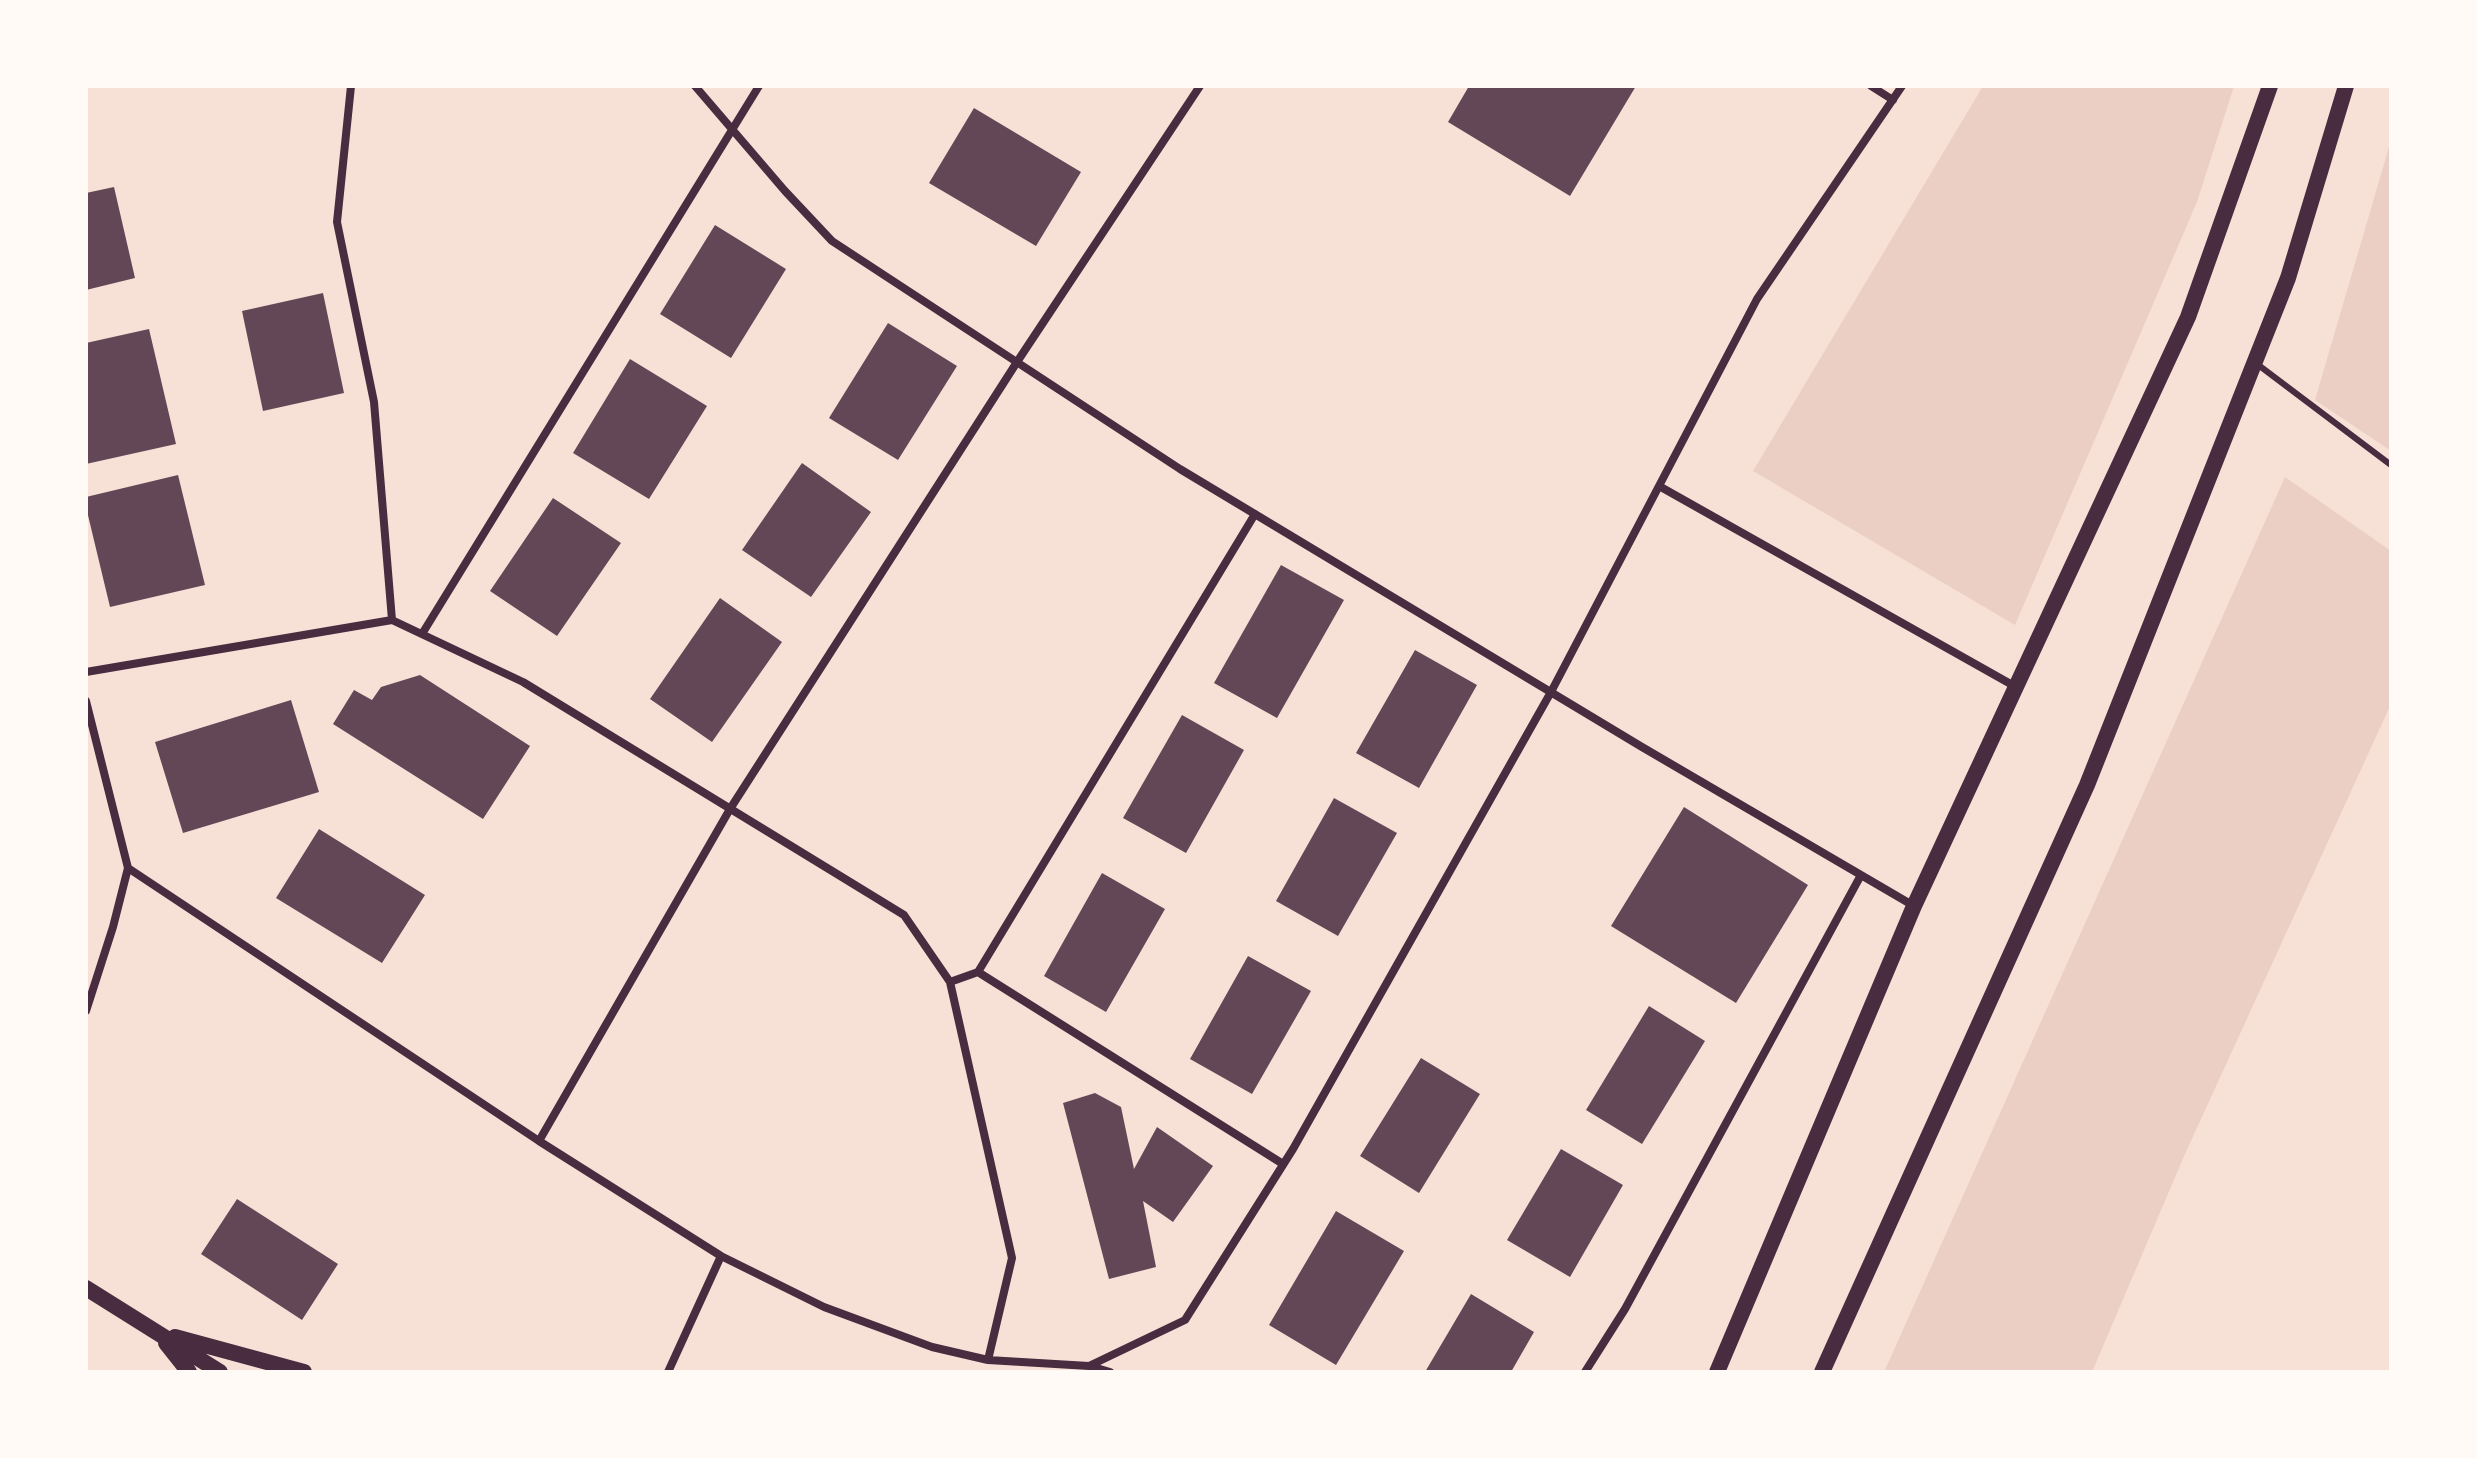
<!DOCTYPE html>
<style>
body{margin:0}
#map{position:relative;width:2477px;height:1458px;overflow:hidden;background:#f7e1d7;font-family:Inter,sans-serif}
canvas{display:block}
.frame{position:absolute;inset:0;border:88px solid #fffaf5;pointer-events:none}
</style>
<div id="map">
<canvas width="2477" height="1458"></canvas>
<div class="frame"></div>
</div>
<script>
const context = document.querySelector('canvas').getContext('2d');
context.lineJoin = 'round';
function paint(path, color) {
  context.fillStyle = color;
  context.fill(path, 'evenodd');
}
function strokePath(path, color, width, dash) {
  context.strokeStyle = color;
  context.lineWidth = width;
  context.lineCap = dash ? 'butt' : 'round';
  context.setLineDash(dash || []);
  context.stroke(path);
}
paint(new Path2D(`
 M1983 86H2234L2197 202 2015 625 1753 471Z
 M2391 140V451L2315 400Z
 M2285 477 2391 551V704L2185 1154 2092 1372H1884Z`), '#ebcfc5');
paint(new Path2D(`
 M1469 86H1636L1570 196 1448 122Z
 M974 108 1081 172 1036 246 929 183Z
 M114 187 135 278 86 290V193Z
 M715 225 786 269 731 358 660 314Z
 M323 293 344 393 263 411 242 311Z
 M888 323 957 366 898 460 829 418Z
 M149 329 176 444 86 464V343Z
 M630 359 707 406 649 499 573 453Z
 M802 463 871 512 811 597 742 550Z
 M178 475 205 585 110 607 86 507V497Z
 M553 498 621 543 557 636 490 591Z
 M1281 565 1344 600 1277 718 1214 683Z
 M720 598 782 642 712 742 650 699Z
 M1415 650 1477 685 1419 788 1356 753Z
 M420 675 530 746 483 819 333 724 354 690 372 700 381 687Z
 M291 700 319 792 183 833 155 742Z
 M1182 715 1244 750 1186 853 1123 818Z
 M1334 798 1397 833 1338 936 1276 901Z
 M1684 807 1808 885 1736 1003 1611 926Z
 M319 829 425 895 382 963 276 898Z
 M1102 873 1165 909 1106 1012 1044 976Z
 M1248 956 1311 991 1252 1094 1190 1059Z
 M1649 1006 1705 1041 1642 1144 1586 1110Z
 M1421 1058 1480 1094 1419 1193 1360 1156Z
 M1095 1093 1121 1107 1134 1169 1157 1127 1213 1166 1173 1222 1143 1201 1156 1267 1109 1279 1063 1103Z
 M1561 1149 1623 1185 1570 1277 1507 1240Z
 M237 1199 338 1264 302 1320 201 1254Z
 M1336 1211 1404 1251 1336 1365 1269 1325Z
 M1471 1294 1534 1332 1511 1372H1425Z`), '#644757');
strokePath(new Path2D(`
 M2257 364 2391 465`), '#4a2c40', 6);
strokePath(new Path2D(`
 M351 86 337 222 374 402 392 620
 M695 86 785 191 832 241 1180 469 1642 747 1914 906
 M1871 86 1893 100
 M1659 486 2016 687
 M422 634 759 86
 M86 672 392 620 523 682 904 915 950 982 1012 1258 988 1360
 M86 701 128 868 113 927 86 1011
 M128 868 539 1141 721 1256 824 1307 932 1347 988 1360 1089 1366 1185 1320 1293 1149 1551 692 1757 299 1902 86
 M978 972 1283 1164
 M950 982 978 972 1255 514
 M539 1141 730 809 1017 362 1200 86
 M1090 1366 1110 1372
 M668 1372 721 1256
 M1585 1372 1625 1309 1861 875`), '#4a2c40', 8);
strokePath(new Path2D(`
 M86 1288 220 1372
 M175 1337 304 1372
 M166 1343 189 1372
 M1717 1372 1914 906 2188 317 2270 86
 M1822 1372 2087 785 2288 278 2346 86`), '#4a2c40', 16);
</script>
